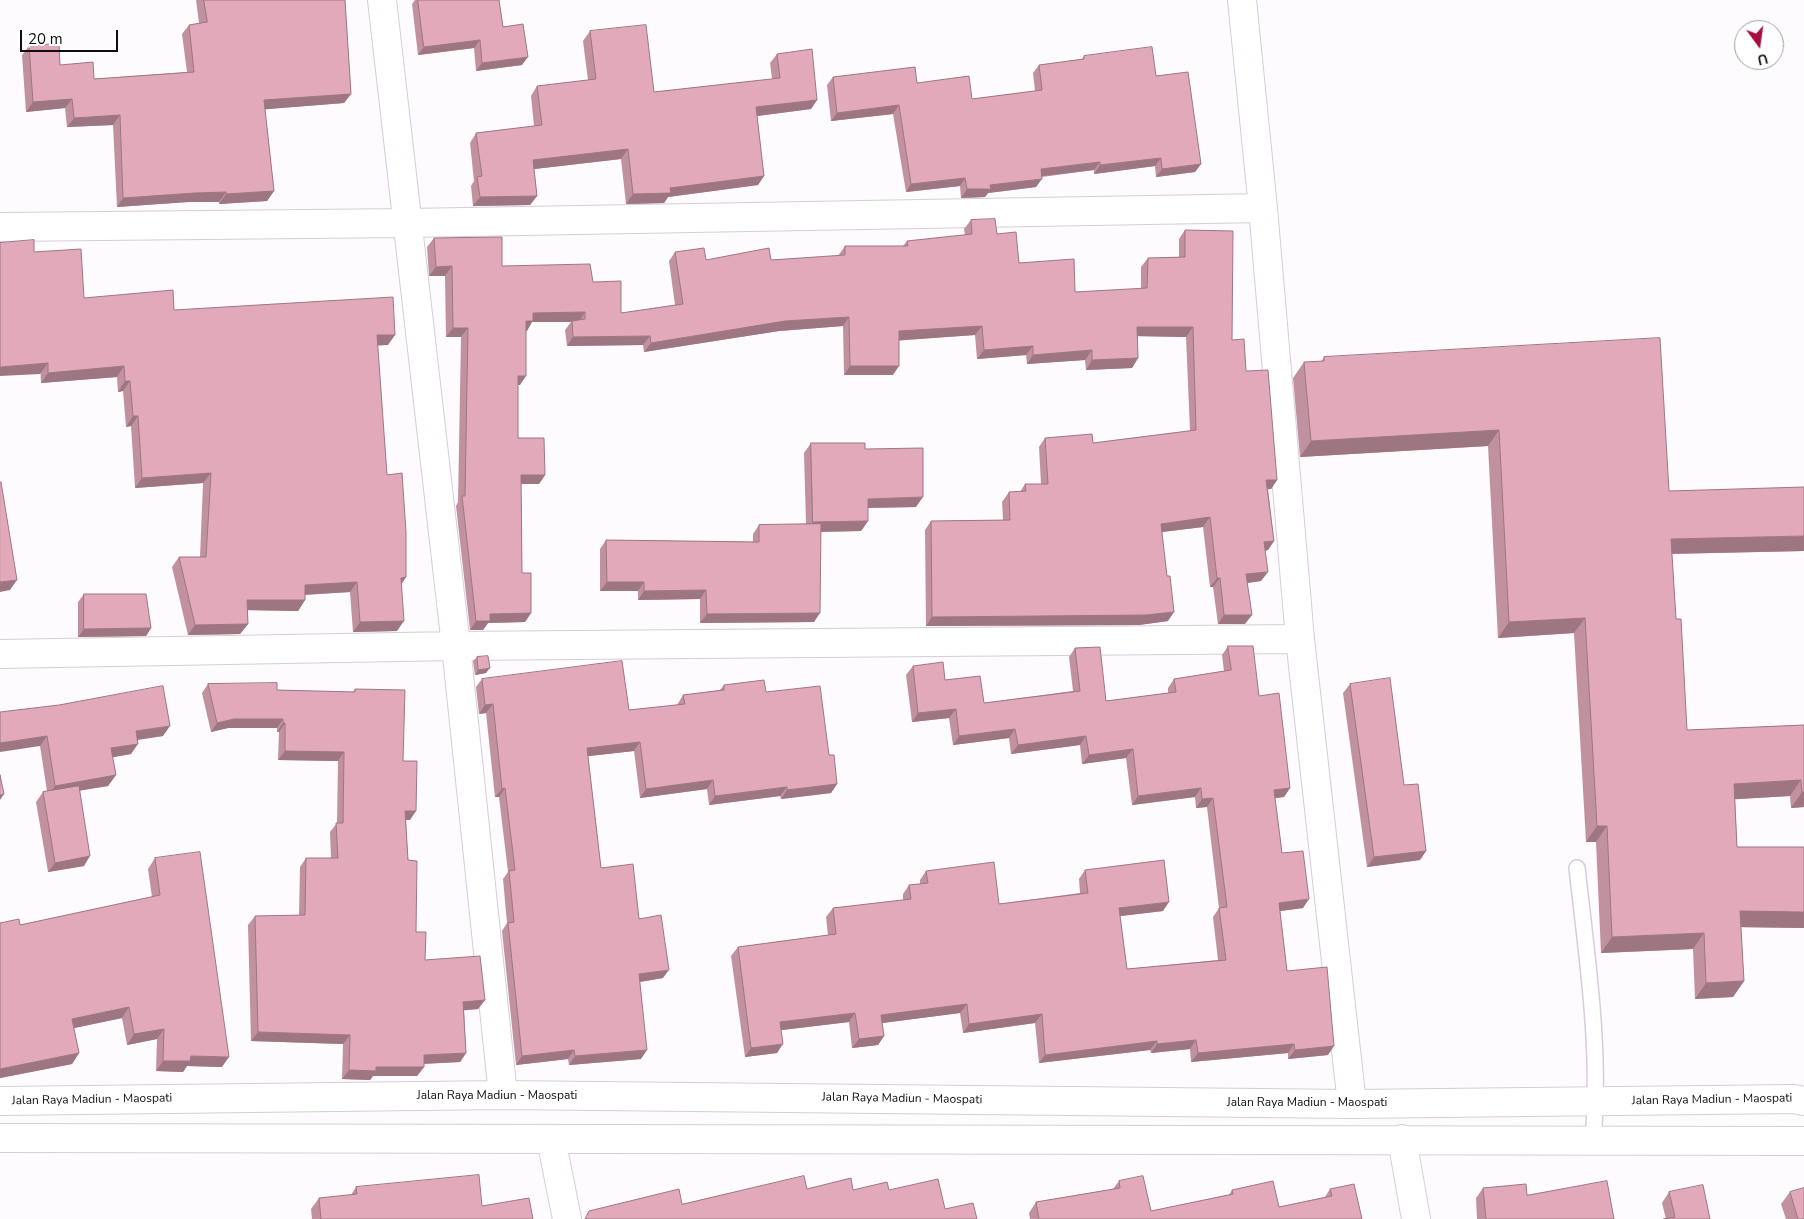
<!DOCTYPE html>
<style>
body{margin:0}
#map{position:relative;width:1804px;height:1219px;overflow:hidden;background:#fdfbfe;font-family:"Nunito Sans",sans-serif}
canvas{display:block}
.north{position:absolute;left:1734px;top:20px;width:50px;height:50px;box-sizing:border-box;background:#fff;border:1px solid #9f9ea0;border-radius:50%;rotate:166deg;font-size:14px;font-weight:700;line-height:20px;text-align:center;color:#100d11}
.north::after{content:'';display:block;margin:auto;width:18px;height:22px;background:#a60e43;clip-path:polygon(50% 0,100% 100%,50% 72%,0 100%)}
.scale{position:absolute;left:20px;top:30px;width:98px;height:22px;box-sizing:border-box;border:2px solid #100d11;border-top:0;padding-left:6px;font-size:15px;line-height:18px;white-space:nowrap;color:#100d11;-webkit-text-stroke:4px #fff;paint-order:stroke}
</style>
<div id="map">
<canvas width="1804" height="1219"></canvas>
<div class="north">U</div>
<div class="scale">20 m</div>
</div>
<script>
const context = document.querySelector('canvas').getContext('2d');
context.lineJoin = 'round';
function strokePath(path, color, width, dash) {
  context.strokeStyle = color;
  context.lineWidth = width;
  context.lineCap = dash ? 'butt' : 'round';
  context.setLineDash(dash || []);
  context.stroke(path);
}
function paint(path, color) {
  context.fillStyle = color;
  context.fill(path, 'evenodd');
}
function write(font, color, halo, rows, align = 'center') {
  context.font = font + ' "Nunito Sans",sans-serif';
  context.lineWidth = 4;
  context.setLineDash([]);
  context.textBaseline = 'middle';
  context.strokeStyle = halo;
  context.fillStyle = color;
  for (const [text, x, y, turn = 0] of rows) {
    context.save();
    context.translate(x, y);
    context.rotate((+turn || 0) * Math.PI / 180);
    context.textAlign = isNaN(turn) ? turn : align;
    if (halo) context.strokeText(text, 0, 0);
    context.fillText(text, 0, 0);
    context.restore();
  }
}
const lane = new Path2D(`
 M1577 868C1587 958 1601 1049 1593 1140`);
const street = new Path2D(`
 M382 0 456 646 503 1095
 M1242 0 1263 208 1300 639 1352 1104
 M0 227 408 223 1263 208
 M0 654 456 646 1300 639
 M551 1139 567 1219
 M1402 1139 1416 1219`);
const highway = new Path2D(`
 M0 1101 503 1095 1352 1104 1794 1099 1804 1101
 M0 1138 1804 1141`);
strokePath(lane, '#d7ccda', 18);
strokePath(street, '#d7ccda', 30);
strokePath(highway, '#d7ccda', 30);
strokePath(lane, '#fff', 15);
strokePath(street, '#fff', 28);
strokePath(highway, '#fff', 28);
paint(new Path2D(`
 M196 0H345L351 94 344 103 265 109 274 191 267 201 219 204V202H188L117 207 113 125 67 127 65 108 26 112 22 55 29 46 60 65 94 79 187 72 182 34 189 25 199 23Z
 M415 0H499L503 27 522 65 476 71 474 48 418 55 412 4Z
 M590 31 654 92 772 79 770 63 777 54 817 100 811 109 757 116 764 176 758 185 668 197 664 203 626 204 621 159 534 169 537 196 530 205 473 206 471 186 474 181 470 143 476 133 534 126 531 96 537 86 588 80 583 41Z
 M1084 56 1156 76 1201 164 1195 172 1156 177 1155 166 1094 174V170L1042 177 1036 187 988 193 985 197 961 198 960 186 906 192 893 114 831 121 827 85 833 77 917 83 972 99 1035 91 1033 73 1039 65 1082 59Z
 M971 220 997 234 1019 263 1075 292 1141 289V267L1148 258 1179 257V239L1185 230 1232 340 1246 371 1277 480 1271 489H1268L1274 541 1268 550 1265 551 1261 581 1247 583 1245 624H1218L1213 587H1210L1203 527 1162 532 1168 621 1139 625 926 626 925 530 931 521 1003 520 1002 502 1009 492H1020L1025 484H1041L1039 447 1045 438 1093 443 1190 431 1186 337 1137 336 1138 358 1132 368 1086 370 1085 360 1027 364 1026 355 977 359 975 335 899 340 893 375H844L843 326 779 331 644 352 643 345 567 346 565 330 571 322H532L526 331 520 385H518V438L545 475 539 484H521L522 573 531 613 525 622 488 623 483 630H470L456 506 458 502 461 337H446L445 276H429L427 247 434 238 502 266 593 282 621 313 675 305 669 261 675 252 706 260H771L838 256 845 246H903L907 241 965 235 964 229Z
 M34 252 84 298 174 310 388 345H377L387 475 406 577 401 584 397 631 353 632 350 592 305 595V600L298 611 248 610V624L240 634 188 635 172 567 179 557H200L203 483 135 488 131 426 126 427 123 391 118 392 117 377 41 383Z
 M1324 357 1669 491 1804 551 1672 554 1676 619 1687 730 1804 725V807L1791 808 1790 796 1735 799 1737 847 1804 928 1741 927 1744 981 1733 997 1695 999 1693 949 1601 953 1596 842H1586L1574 633 1498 638 1488 446 1300 457 1293 378 1304 362H1321Z
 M811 443 865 449 916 507 868 508V521L861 531 821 532 814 622 700 623V599L638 600V591H600V549L606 540 753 542V534L759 525 806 524 804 453Z
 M84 594 151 628 146 636 78 637V602Z
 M1228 646 1259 696 1290 788 1284 797 1275 798 1282 853 1303 908 1280 911 1287 971 1328 1055 1288 1059V1053L1191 1062 1190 1049 1151 1053 1150 1050 1039 1063 1035 1023 963 1033 960 1013 882 1023 884 1036 878 1045 852 1048 849 1022 781 1030 777 1053 745 1057 731 956 738 947 828 935 826 917 833 908 903 900V894L909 885 920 884V880L926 871 999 904 1080 893 1079 879 1085 870 1163 911 1120 916 1127 969 1218 960 1213 917 1219 908 1207 807 1196 808 1195 797 1132 805 1126 758 1082 764 1080 745 1011 754 1009 738 953 745 949 718 912 722 906 675 913 666 945 680 984 703 1073 691 1069 657 1075 648 1106 701 1168 693V688L1174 679 1224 671 1222 655Z
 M477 657 486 673 475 675 473 661Z
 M482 679 629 710 677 705 683 695 720 690 724 685 766 692 829 755 837 784 831 793 781 799 780 796 709 805 707 789 640 798 634 751 588 756 601 868 639 919 663 978 640 982 641 1059 569 1065 568 1059 516 1065 502 931 507 923 503 879 508 872 499 797H495L486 713 479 714 476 687Z
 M208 684 277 690 353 692 355 689 403 761 410 820H406L408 860 416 932 425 960 485 1000 478 1009 464 1010 466 1053 460 1062 424 1064V1067L417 1076H373L370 1080 342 1079 343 1044 251 1041 248 925 255 916 299 915 300 867 306 858H331L330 832 337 823 338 761 278 760 279 732H277V728H228L211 732 202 693Z
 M1350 684 1404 785 1426 851 1420 860 1367 867 1343 693Z
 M0 712 163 736 137 740 131 754 112 757 116 775 108 786 80 790 84 866 48 872 36 802 43 792 47 791 40 746Z
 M155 858 222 1067 187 1066 183 1072 156 1071 157 1039 127 1045 122 1018 74 1028 79 1053 72 1064 0 1078V923L20 925 152 897 148 869Z
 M1119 1181 1151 1211 1229 1195 1232 1190 1279 1207 1325 1197 1330 1189 1362 1219H1030L1029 1213 1036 1202 1113 1189Z
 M356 1187 482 1206 533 1219H312L311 1209 319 1198 351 1195Z
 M1483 1188 1527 1195 1614 1219H1477L1476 1198Z
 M1669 1192 1710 1219H1666L1662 1203Z
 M1790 1192 1804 1219H1786L1781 1204Z`), '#c291a0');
paint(new Path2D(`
 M480 40 474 48 418 55 424 47Z
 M528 57 522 65 476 71 482 63Z
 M351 94 344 103 257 110 264 100Z
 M72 99 65 108 26 112 33 102Z
 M817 100 811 109 749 117 756 107Z
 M899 105 893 114 831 121 837 113Z
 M120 115 113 125 67 127 74 118Z
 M628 149 621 159 526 170 533 160Z
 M1161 158 1155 166 1094 174 1100 165Z
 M1100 162 1094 170 1035 177 1041 169Z
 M1201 164 1195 172 1156 177 1162 169Z
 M764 176 758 185 668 197 664 203 626 204 633 194 670 188Z
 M965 178 960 186 906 192 911 184Z
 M1042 179 1036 187 988 193 985 197 961 198 967 189 990 185Z
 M274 191 267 201 219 204 226 194Z
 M226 192 219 202H188L117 207 123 198 195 193Z
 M537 196 530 205 473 206 480 197Z
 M452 266 445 276H429L436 267Z
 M585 312 579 322 572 321 571 322H532L527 331H519L533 313Z
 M849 317 843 326 779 331 644 352 651 343 785 321Z
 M982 326 975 335 893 341 899 331Z
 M1137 327H1193L1186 337 1130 336Z
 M453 328H468L461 337H446Z
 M377 335H395L388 345 370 346Z
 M650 336 643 345 567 346 573 337Z
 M1033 346 1026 355 977 359 984 350Z
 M1092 350 1085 360 1027 364 1033 355Z
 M1138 358 1132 368 1086 370 1092 360Z
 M48 363 40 374 0 376V367Z
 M124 366 117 377 41 383 48 373Z
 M850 366H899L893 375H844Z
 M518 376H526L520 385H512Z
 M125 381H130L123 391 118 392Z
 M133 416H138L131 426 126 427Z
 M1499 430 1488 446 1300 457 1311 441Z
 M211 473 203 483 135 488 142 478Z
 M521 475H545L539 484H514Z
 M1266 480H1277L1271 489 1260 490Z
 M923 497 916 507 861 508 868 499Z
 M1210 517 1203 527 1154 533 1161 524Z
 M868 521 861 531 806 532 813 522Z
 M1804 536V551L1660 554 1671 539Z
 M1274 541 1268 550 1258 552 1264 542Z
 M1268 572 1261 581 1240 584 1246 574Z
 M406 577 399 588 401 578Z
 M1217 578H1220L1213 587H1210Z
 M17 580 10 590 0 592V582Z
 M357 582 350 592 298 595 305 585Z
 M607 582H644L638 591H600Z
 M706 590 700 599 638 600 644 591Z
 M247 600H305L298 611 240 610Z
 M1174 612 1168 621 1139 625 926 626 932 617Z
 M531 613 525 622 488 623 483 630H470L476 621 490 614Z
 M820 613 814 622 700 623 707 614Z
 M1224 615H1252L1245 624H1218Z
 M1585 618 1574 633 1498 638 1509 622Z
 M404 621 397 631 353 632 360 622Z
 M248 624 240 634 188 635 195 625Z
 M151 628 146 636 78 637 84 629Z
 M490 668 486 673 475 675 478 670Z
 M493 704 486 713 479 714 485 705Z
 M956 709 949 718 912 722 918 713Z
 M234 719H283L277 728H228L211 732 217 723Z
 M283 723H285L279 732H277Z
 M170 726 163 736 129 741 136 731Z
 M1015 729 1009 738 953 745 959 736Z
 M47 736 40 746 0 752V743Z
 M1086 736 1080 745 1011 754 1018 745Z
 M640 742 634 751 581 757 587 748Z
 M138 744 131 754 104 759 111 748Z
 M1133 749 1126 758 1082 764 1089 755Z
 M285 751 344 752 338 761 278 760Z
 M116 775 108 786 48 796 55 786Z
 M713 780 707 789 640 798 646 789Z
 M1801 780 1790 796 1723 800 1734 784Z
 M837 784 831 793 781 799 787 790Z
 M787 787 780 796 709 805 715 796Z
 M505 788 499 797H495L502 789Z
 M1201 788 1195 797 1132 805 1138 796Z
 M1290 788 1284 797 1267 799 1274 790Z
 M1802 792H1804V807L1791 808Z
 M4 794 0 800V795Z
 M1213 798 1207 807 1196 808 1202 799Z
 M405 811H416L410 820H399Z
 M1597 826H1607L1596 842H1586Z
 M1426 851 1420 860 1367 867 1374 857Z
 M90 856 84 866 48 872 55 863Z
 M1309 899 1303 908 1273 912 1279 903Z
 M1169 902 1163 911 1113 917 1119 908Z
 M1740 911 1804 912V928L1729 927Z
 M1704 933 1693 949 1601 953 1612 937Z
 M669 970 663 978 633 983 639 974Z
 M1744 981 1733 997 1695 999 1706 983Z
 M485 1000 478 1009 457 1011 463 1002Z
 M967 1004 960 1013 875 1024 881 1015Z
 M129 1007 122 1018 65 1030 72 1019Z
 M855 1013 849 1022 774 1031 780 1022Z
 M1042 1014 1035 1023 963 1033 969 1024Z
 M164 1029 157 1039 127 1045 134 1034Z
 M258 1032 350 1035 343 1044 251 1041Z
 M884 1036 878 1045 852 1048 859 1039Z
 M1196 1040 1190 1049 1151 1053 1157 1044Z
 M1157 1041 1150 1050 1039 1063 1045 1055Z
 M783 1044 777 1053 745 1057 751 1048Z
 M1294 1044 1288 1053 1191 1062 1198 1053Z
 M1334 1046 1328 1055 1288 1059 1295 1050Z
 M574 1050 568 1059 516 1065 522 1056Z
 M647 1050 641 1059 569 1065 575 1056Z
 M79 1053 72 1064 0 1078V1069Z
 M466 1053 460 1062 417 1064 424 1055Z
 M191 1056 229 1057 222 1067 187 1066 183 1072 156 1071 163 1061Z
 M376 1067H424L417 1076H373L370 1080 342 1079 349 1070Z`), '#9e7682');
const building = new Path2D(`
 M204 0H345L351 94 264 100 274 191 226 194V192L195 193 123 198 120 115 74 118 72 99 33 102 29 46 59 43 60 65 93 62 94 79 194 72 189 25 207 22Z
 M418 0H499L503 27 523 24 528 57 482 63 480 40 424 47Z
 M646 25 654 92 780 78 777 54 812 49 817 100 756 107 764 176 670 188 671 193 633 194 628 149 533 160 537 196 480 197 477 177 482 176 476 133 542 125 537 86 596 79 590 31Z
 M1152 47 1156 76 1188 72 1201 164 1162 169 1161 158 1100 165V162L1041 169 1042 179 990 185 991 189H967L965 178 911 184 899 105 837 113 833 77 915 67 917 83 969 76 972 99 1042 90 1039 65 1084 59V56Z
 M995 219 997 234 1016 232 1019 263 1074 259 1075 292 1147 288 1148 258 1185 257V230L1233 231 1232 340 1244 339 1246 371 1268 370 1277 480H1266L1274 541 1264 542 1268 572 1246 574 1252 615H1224L1220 578H1217L1210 517 1161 524 1167 576H1170L1174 612 1146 615 932 617 931 521 1010 520 1009 492 1026 491 1025 484H1048L1045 438 1092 434 1093 443 1196 430 1193 327H1137L1138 358 1092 360V350L1033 355V346L984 350 982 326 899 331V366H850L849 317 785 321 651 343 650 336 573 337 572 321 585 319V312L533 313V321H526V376H518V438H544L545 475H521L522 573H531V613L490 614V621H476L462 496H465L468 328H453L452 266 436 267 434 238 502 237V266L590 264 593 282 621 281V313L683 304 675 252 704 248 706 260 769 248 771 260 845 255V246H908L907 241 972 234 971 220Z
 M34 240V252L81 249 84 298 173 290 174 310 393 297 395 335H377L387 475 402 473 406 532V577L401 578 404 621 360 622 357 582 305 585V600H247L248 624 195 625 179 557H206L211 473 142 478 138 416H133L130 381H125L124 366 48 373V363L0 367V243Z
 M1660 338 1669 491 1804 487V536L1671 539 1676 619H1681L1687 730 1804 725V792H1802L1801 780 1734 784 1737 847H1804V912L1740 911 1744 981 1706 983 1704 933 1612 937 1607 826H1597L1585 618 1509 622 1499 430 1311 441 1304 362 1324 361V357Z
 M811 443H865V449L923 448V497L868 499V521L813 522Z
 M0 482H1L17 580 0 582Z
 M821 524 820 613 707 614 706 590 644 591V582H607L606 540 759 542V525Z
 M84 594H146L151 628 84 629Z
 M1228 646H1253L1259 696 1279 693 1290 788 1274 790 1282 853 1303 851 1309 899 1279 903 1287 971 1327 967 1334 1046 1295 1050 1294 1044 1198 1053 1196 1040 1157 1044V1041L1045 1055 1042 1014 969 1024 967 1004 881 1015 884 1036 859 1039 855 1013 780 1022 783 1044 751 1048 738 947 836 934 833 908 911 899 909 885 928 883 926 871 994 862 999 904 1088 893 1085 870 1164 860 1169 902 1119 908 1127 969 1226 960 1219 908 1227 907 1213 798 1202 799 1201 788 1138 796 1133 749 1089 755 1086 736 1018 745 1015 729 959 736 956 709 918 713 913 666 943 662 945 680 980 676 984 703 1080 691 1075 648 1100 647 1106 701 1176 692 1174 679 1231 670Z
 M488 656 490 668 478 670 477 657Z
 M622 661 629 710 685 704 683 695 724 690V685L764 680 766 692 820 686 829 755H834L837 784 787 790V787L715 796 713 780 646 789 640 742 587 748 601 868 633 864 639 919 661 915 669 970 639 974 647 1050 575 1056 574 1050 522 1056 508 923 514 922 509 871 515 870 505 788 502 789 493 704 485 705 482 679Z
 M1390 678 1404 785 1418 784 1426 851 1374 857 1350 684Z
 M277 683V690L355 692V689L405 690 403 761H417L416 811H405L408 860 417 861 416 932H426L425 960 480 956 485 1000 463 1002 466 1053 424 1055V1067H376V1071L349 1070 350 1035 258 1032 255 916 305 915 306 858H338L336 823H343L344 752 285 751V723H283V719H234L217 723 208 684Z
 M163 686 170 726 136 731 138 744 111 748 116 775 55 786 47 736 0 743V712L59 705Z
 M0 775 4 794 0 795Z
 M79 786 90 856 55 863 43 792Z
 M200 852 229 1057 191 1056 190 1061H163L164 1029 134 1034 129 1007 72 1019 79 1053 0 1069V923L19 919 20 925 160 895 155 858Z
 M479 1175 482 1206 529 1198 533 1219H321L319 1198 357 1194 356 1187Z
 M804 1176 807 1189 851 1178 853 1190 887 1182 889 1190 938 1179 945 1209 973 1203 977 1219H585L589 1211 679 1189 682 1204Z
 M1143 1176 1151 1211 1233 1194 1232 1190 1273 1181 1279 1207 1332 1196 1330 1189 1354 1184 1362 1219H1039L1036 1202 1120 1188 1119 1181Z
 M1607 1181 1614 1219H1486L1483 1188 1526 1184 1527 1195Z
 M1703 1185 1710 1219H1663L1675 1217 1669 1192Z
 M1804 1188V1219H1798L1790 1192Z`);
paint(building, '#e2a9ba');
strokePath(building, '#9e7682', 1);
write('12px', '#100d11', '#fff', [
 ["Jalan Raya Madiun - Maospati",497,1096],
 ["Jalan Raya Madiun - Maospati",902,1099,1],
 ["Jalan Raya Madiun - Maospati",92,1100,-1],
 ["Jalan Raya Madiun - Maospati",1712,1100,-1],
 ["Jalan Raya Madiun - Maospati",1307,1103]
]);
</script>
